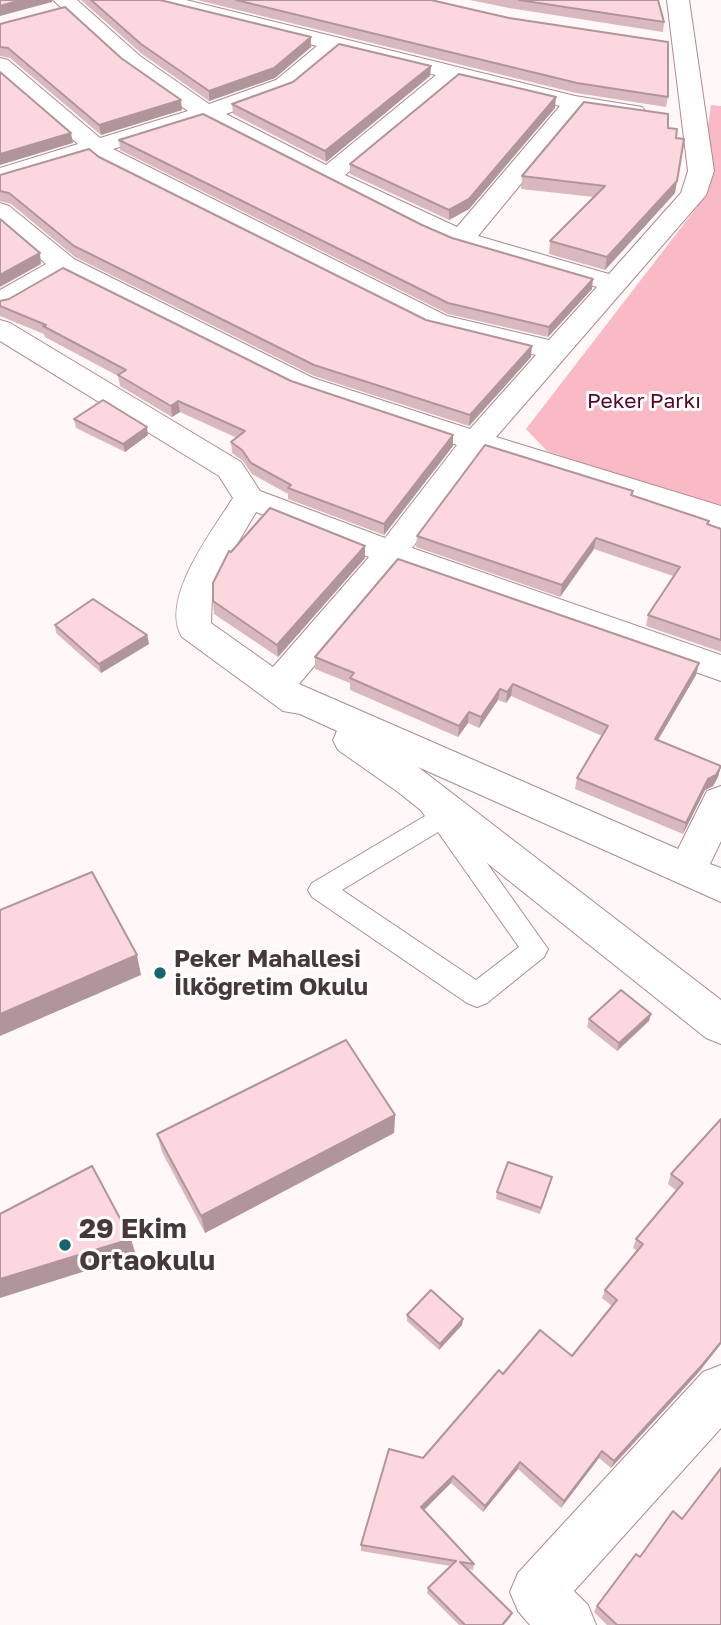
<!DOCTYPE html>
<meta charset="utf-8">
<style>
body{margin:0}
canvas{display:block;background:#fff7f8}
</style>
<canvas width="721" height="1625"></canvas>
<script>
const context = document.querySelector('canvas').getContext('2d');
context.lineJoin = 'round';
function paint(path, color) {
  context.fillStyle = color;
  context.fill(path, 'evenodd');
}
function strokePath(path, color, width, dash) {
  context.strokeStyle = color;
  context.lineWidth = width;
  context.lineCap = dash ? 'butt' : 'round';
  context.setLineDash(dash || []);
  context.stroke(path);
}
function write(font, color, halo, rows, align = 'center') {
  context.font = font + ' "Golos Text",sans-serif';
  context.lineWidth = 6;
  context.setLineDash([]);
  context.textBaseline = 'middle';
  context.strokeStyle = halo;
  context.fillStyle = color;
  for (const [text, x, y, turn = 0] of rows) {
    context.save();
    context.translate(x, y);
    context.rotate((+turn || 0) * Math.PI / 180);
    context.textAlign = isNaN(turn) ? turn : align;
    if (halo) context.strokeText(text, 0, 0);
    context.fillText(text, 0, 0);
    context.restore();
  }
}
paint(new Path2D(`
 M711 105 721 106V511L547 451 526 429 697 207Z`), '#f9b9c5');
const lane = new Path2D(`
 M425 790 434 792 450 811 548 949 544 957 487 1003 477 1007 467 1003 312 897 308 890 312 883 425 816 413 799 416 792ZM438 832 519 947 476 980 342 890Z`);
const street = new Path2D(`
 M53 0H77L140 56 209 104 276 80 317 46 152 5 149 0H186L575 96 642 107 646 112 642 117 634 119 581 111 478 236 609 274 681 193 688 171 667 0H689L714 171 706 195 496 437 721 506V528L483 453 412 548 721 655V681L397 567 299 684 678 849 707 791 721 786V841L710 864 721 868V902L418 767 721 1000V1044L706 1038 398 792 338 750 333 740 337 731 300 714 283 711 182 637C159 599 213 530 233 498L219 476 0 341V320L10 323 241 462 260 491 385 538 457 445 293 390 65 276 10 308 0 310V290L46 264 0 224V203L9 206 74 259 313 378 470 429 536 355 427 328 102 165 91 156 0 184V168L78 144 0 77V58L8 60 100 138 188 111 124 66ZM338 51 436 75 326 165 226 114 292 90ZM458 81 560 106 457 227 345 175ZM204 121 319 181 452 245 597 287 549 340 447 316 113 149ZM256 512 369 557 273 667 211 623 212 595 233 551Z
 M721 1365V1428L574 1591 588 1605 596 1625H530L518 1611 510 1592 518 1573 703 1372Z`);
strokePath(lane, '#ae8a91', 2);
strokePath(street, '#ae8a91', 2);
paint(lane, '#fff');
paint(street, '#fff');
paint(new Path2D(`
 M81 0H160L311 37V47L275 78 209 101 142 54Z
 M197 0H431L668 97 666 107 576 93Z
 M470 0H658L664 22 663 32 509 8Z
 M0 24 121 58 182 110 101 135 10 58 0 56Z
 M431 66 430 76 326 162 233 114 232 104Z
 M555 108 469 209 449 220 350 174V164Z
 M668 128 676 138 675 193 605 270 549 254 550 241 594 197 521 189 522 176Z
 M119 140 422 225 452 238 592 289 548 337 448 314 120 150Z
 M99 157 426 320 531 357 469 426 314 376 75 257 11 204 0 201V175Z
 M0 301 291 381 453 435V446L384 535 288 499V494L252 474 243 461 232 453 231 442 237 438 180 412 172 417 120 386 118 376 45 337 44 334 0 316Z
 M74 419 148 435 125 452 76 428Z
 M633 491 632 495 709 521V524L721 529V652L646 626 648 615 673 576 594 549 560 597 416 547 417 536Z
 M231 552 365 558 278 657 214 614 213 601Z
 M55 625 147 635 149 644 101 673 56 633Z
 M315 657 696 675 658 740 721 766 718 777 713 786 705 790 683 834 575 789 577 778 602 736 511 696 506 703 498 700 479 728 468 723 458 737 350 690V683L315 669Z
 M651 1014 649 1021 617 1051 587 1027 589 1019Z
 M395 1115 394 1133 205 1233 162 1152 157 1134Z
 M721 1119 699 1372 611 1468 599 1458 561 1508 518 1469 483 1512 451 1483 424 1510 474 1564 473 1570 468 1569 512 1613 510 1618 504 1625H459L427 1593 428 1588 450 1566 361 1551V1545L423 1458 503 1374 572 1356 612 1306 602 1298 605 1290 637 1251 633 1248 636 1239 677 1191 668 1184 671 1174Z
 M550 1184 540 1214 496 1199 497 1192Z
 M407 1315 463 1319 462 1325 439 1350 407 1321Z
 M682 1519 721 1625H607L594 1612 597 1606 640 1557Z`), '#d9b9be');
paint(new Path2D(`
 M21 0H52V2L0 16V6Z
 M311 37V47L275 78 209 101V91Z
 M431 66 430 76 326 162 325 151Z
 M556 97 555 108 469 209 449 220V210Z
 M181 100 182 110 101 135 99 125Z
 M71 133 73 143 0 165V154Z
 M677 181 675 193 605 270 607 257Z
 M40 253 41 264 0 287V275Z
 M593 279 592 289 548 337 549 327Z
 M532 346 531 357 469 426 470 415Z
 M178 401 180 412 172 417 171 406Z
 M147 427 148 435 125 452 123 444Z
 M453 435V446L384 535V524Z
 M596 538 594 549 560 597 562 585Z
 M365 546V558L278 657 277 645Z
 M147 635 149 644 101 673 99 664Z
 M699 663 696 675 652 750 655 739Z
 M513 684 511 696 506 703 507 692Z
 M500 689 498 700 479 728 481 717Z
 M469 712 468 723 458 737 459 726Z
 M721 766 718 777 713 786 705 790 683 834 686 823 708 779Z
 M137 955 141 975 0 1036V1014Z
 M651 1014 649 1021 617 1051 619 1043Z
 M395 1115 394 1133 205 1233 201 1216Z
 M131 1239 136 1255 0 1298V1279Z
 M463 1319 462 1325 439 1350 440 1344Z
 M721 1342V1344L699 1372 611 1468 614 1461Z
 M602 1451 599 1458 561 1508 564 1501Z
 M520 1462 518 1469 483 1512 485 1506Z
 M453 1476 451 1483 421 1513V1507Z`), '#b0969b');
const building = new Path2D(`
 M0 0H21L0 6Z
 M91 0H160L311 37 274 68 209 91 141 44Z
 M236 0H431L509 18 668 42V97L577 83Z
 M519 0H658L664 22Z
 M65 7 121 58 181 100 99 125 8 48 0 47V24Z
 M339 44 431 66 325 151 232 104 293 82Z
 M0 72 71 133 0 154Z
 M459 74 556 97 469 199 449 210 350 164Z
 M584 102 668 114V128L677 129 676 138 684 139 677 181 607 257 550 241 605 186 522 176Z
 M203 114 422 225 452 238 593 279 549 327 448 303 119 140Z
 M89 149 99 157 426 320 532 346 470 415 314 365 74 246 9 193 0 191V175Z
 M0 219 40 253 0 275Z
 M63 268 291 381 453 435 384 524 288 488 291 485 251 463 242 450 231 442 245 431 178 401 171 406 118 375 126 370 43 326 46 325 0 306V301L9 299Z
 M103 400 147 427 123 444 74 419Z
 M485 445 633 491 631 495 709 521 707 524 721 529V640L648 615 680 567 596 538 562 585 417 536Z
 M270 508 365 546 277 645 213 601V583L229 551 231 552Z
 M398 559 699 663 655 739 721 766 716 775 708 779 686 823 577 778 608 726 513 684 507 692 500 689 481 717 469 712 459 726 350 678 354 673 315 657Z
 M93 599 147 635 99 664 55 625Z
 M92 872 137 955 0 1014V910Z
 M621 990 651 1014 619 1043 589 1019Z
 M346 1040 395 1115 201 1216 157 1134Z
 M721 1119V1342L703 1364 614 1461 602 1451 564 1501 520 1462 485 1506 453 1476 421 1507 474 1564 460 1562 512 1613 502 1625H465L428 1588 456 1561 361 1545 389 1449 423 1458 499 1370 503 1374 540 1330 572 1356 617 1300 605 1290 643 1244 636 1239 683 1183 671 1174Z
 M508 1162 552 1177 541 1208 497 1192Z
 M92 1166 131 1239 0 1279V1214Z
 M431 1290 463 1319 440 1344 407 1315Z
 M721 1468V1625H617L597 1606 636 1554 640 1557 673 1511 682 1519Z`);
paint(building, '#fcd7dd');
strokePath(building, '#b0969b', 2);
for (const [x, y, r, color] of [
 [160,973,7,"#196370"],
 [65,1245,7,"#196370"]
]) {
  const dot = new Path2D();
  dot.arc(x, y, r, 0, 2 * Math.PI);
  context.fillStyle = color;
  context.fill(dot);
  strokePath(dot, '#fff', 2.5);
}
write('21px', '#540523', '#fff', [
 ["Peker Parkı",644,401]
]);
write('bold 24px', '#47383a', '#fff', [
 ["Peker Mahallesi",174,959],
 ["İlköğretim Okulu",174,987]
], 'left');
write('bold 28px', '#47383a', '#fff', [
 ["29 Ekim",79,1229],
 ["Ortaokulu",79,1261]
], 'left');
</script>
